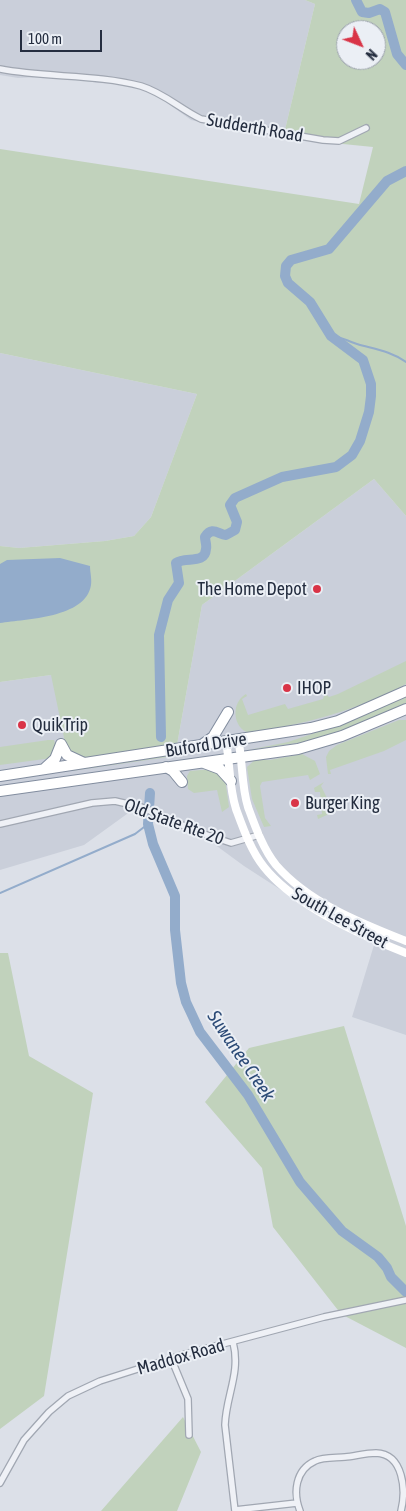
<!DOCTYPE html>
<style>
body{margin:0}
#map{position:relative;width:406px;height:1511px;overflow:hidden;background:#dce0e8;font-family:"Asap Condensed",sans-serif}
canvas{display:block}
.north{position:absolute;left:336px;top:20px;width:50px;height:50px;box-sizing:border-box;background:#ebeff5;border:1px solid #9ba1ac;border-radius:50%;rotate:133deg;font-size:14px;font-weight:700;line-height:20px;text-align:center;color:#242d3f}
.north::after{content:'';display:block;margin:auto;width:18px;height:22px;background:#d93447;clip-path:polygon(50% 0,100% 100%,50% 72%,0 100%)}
.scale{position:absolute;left:20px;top:30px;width:82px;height:22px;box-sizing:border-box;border:2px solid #242d3f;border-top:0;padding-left:6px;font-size:15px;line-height:18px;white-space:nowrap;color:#242d3f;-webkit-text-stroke:4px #ebeff5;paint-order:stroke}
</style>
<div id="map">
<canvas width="406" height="1511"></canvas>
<div class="north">N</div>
<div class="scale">100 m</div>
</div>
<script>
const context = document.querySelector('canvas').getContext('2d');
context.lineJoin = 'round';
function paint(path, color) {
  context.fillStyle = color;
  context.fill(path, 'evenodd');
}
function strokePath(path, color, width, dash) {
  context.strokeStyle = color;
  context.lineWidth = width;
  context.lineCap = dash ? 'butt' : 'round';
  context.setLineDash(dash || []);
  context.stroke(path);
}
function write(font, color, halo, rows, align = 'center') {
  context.font = font + ' "Asap Condensed",sans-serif';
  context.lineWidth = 4;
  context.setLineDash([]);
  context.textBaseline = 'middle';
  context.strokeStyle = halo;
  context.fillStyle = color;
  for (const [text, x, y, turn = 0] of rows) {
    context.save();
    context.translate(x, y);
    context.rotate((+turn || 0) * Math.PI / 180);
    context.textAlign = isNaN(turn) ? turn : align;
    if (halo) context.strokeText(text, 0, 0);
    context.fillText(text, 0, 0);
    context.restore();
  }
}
paint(new Path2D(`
 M0 0H305L315 4 283 138 240 131 191 120 141 84 98 83 59 76 18 78 0 75Z
 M0 353 197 394 151 517 134 536 105 541 19 548 0 546Z
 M374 479 406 516V1035L352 1017 378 932 312 910 244 866 180 819 138 806 84 845 0 870V682L51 675 127 762 175 756 202 605Z`), '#cacfda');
paint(new Path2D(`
 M305 0H406V516L374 479 202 605 175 756 71 771 51 675 0 682V546L19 548 105 541 134 536 151 517 197 394 0 353V149L359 204 373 147 283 138 315 4ZM346 30H376V60H346Z
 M406 661V684C356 711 305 724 249 733 232 728 231 702 246 694L247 696 242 699 248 715 285 704 288 709 323 699 325 693 329 697 338 694Z
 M406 695V704L353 728 311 741 248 750 288 742 353 720Z
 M399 720H406V740L384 751 330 770 331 774H328L326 757 329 751 337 745Z
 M48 740H54L56 747 52 758 0 765V747Z
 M302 754 315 761 320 774 310 780 308 775 262 782 260 786 265 818 271 826 264 827 252 799 247 767 256 759 270 760Z
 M212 769 225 779 229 807 222 812 217 790 194 793 188 789 187 776 190 771Z
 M324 782 321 786 333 810H338L318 819 317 815 322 814 320 792H315L314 788Z
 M0 953H8L29 1056 93 1093 44 1396 0 1429Z
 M344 1026 406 1226V1348L341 1314 273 1227 262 1168 205 1102 249 1048Z
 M183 1417 201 1452 177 1511H101Z`), '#c1d2bc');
paint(new Path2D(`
 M60 558 90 566C90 572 92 579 91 585 86 618 26 619 0 623V564L7 560Z`), '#93accb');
strokePath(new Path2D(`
 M331 336C344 337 346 341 357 344 374 349 391 351 406 362
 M0 893 135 834 148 824`), '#93accb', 2);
strokePath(new Path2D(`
 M356 0 362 12 369 13 380 9 385 12 397 54 406 65
 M161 737 159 635 168 600 179 583 176 563C185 556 205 565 206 549 207 545 205 541 205 537 212 526 218 534 226 535L235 530 237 522 230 505 235 498 282 477 336 467 352 455 360 441 369 412 371 396V384L363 360 331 336 310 302 288 283 285 276 286 266 291 260 329 249 387 181 406 171
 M150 793 148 824 153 844 175 896V930L181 983 186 1002 200 1032 248 1095 300 1182 342 1231 378 1257 387 1268 391 1277 406 1292`), '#93accb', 10);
const street = new Path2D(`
 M0 69C46 78 96 74 141 86 164 93 180 109 201 119L323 140 339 141 366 128
 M0 824 92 803 115 801 141 807 198 832 231 843 259 835
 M233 1342C241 1373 226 1395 225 1425L235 1511
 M171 1358 188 1399 189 1435
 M0 1483 24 1440 49 1412 68 1396 100 1381 185 1354 324 1317 406 1300
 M235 1510 297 1503
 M300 1511C293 1493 295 1470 315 1461 323 1457 336 1458 345 1457 355 1456 366 1453 376 1453 404 1454 406 1491 401 1511`);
const highway = new Path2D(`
 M61 744 67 755 84 763
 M203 744 213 737 228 712
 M204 763 220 769 231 781
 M166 767 173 771 182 782
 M44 769 55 759 61 744
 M0 776 311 728 338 721 406 691
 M0 791 298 749 342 736 406 709`);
strokePath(street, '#a1a7b2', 8);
strokePath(highway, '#828d9f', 12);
strokePath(street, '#eff1f6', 5.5);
strokePath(new Path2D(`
 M238 739C243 761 241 785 248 807 255 826 263 849 276 865 309 903 361 923 406 941
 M226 741C230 764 229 787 236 809 243 828 251 851 264 867 295 906 360 935 406 953`), '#fff', 8);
strokePath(highway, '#fff', 10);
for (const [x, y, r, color] of [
 [317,589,5,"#d93447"],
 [287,688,5,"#d93447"],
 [22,725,5,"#d93447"],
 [295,803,5,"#d93447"]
]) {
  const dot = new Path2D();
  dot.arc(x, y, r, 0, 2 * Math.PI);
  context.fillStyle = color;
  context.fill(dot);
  strokePath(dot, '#ebeff5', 2);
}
write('18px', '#242d3f', '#ebeff5', [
 ["Sudderth Road",255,128,10],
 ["Buford Drive",206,745,-9],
 ["Old State Rte 20",174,822,20],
 ["South Lee Street",340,918,29],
 ["Maddox Road",181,1357,-16]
]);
write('18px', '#242d3f', '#ebeff5', [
 ["The Home Depot",307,589,"right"],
 ["IHOP",297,688],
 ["QuikTrip",32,725],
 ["Burger King",305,803]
], 'left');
write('italic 19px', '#2b4a76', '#ebeff5', [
 ["Suwanee Creek",241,1056,56]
]);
</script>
